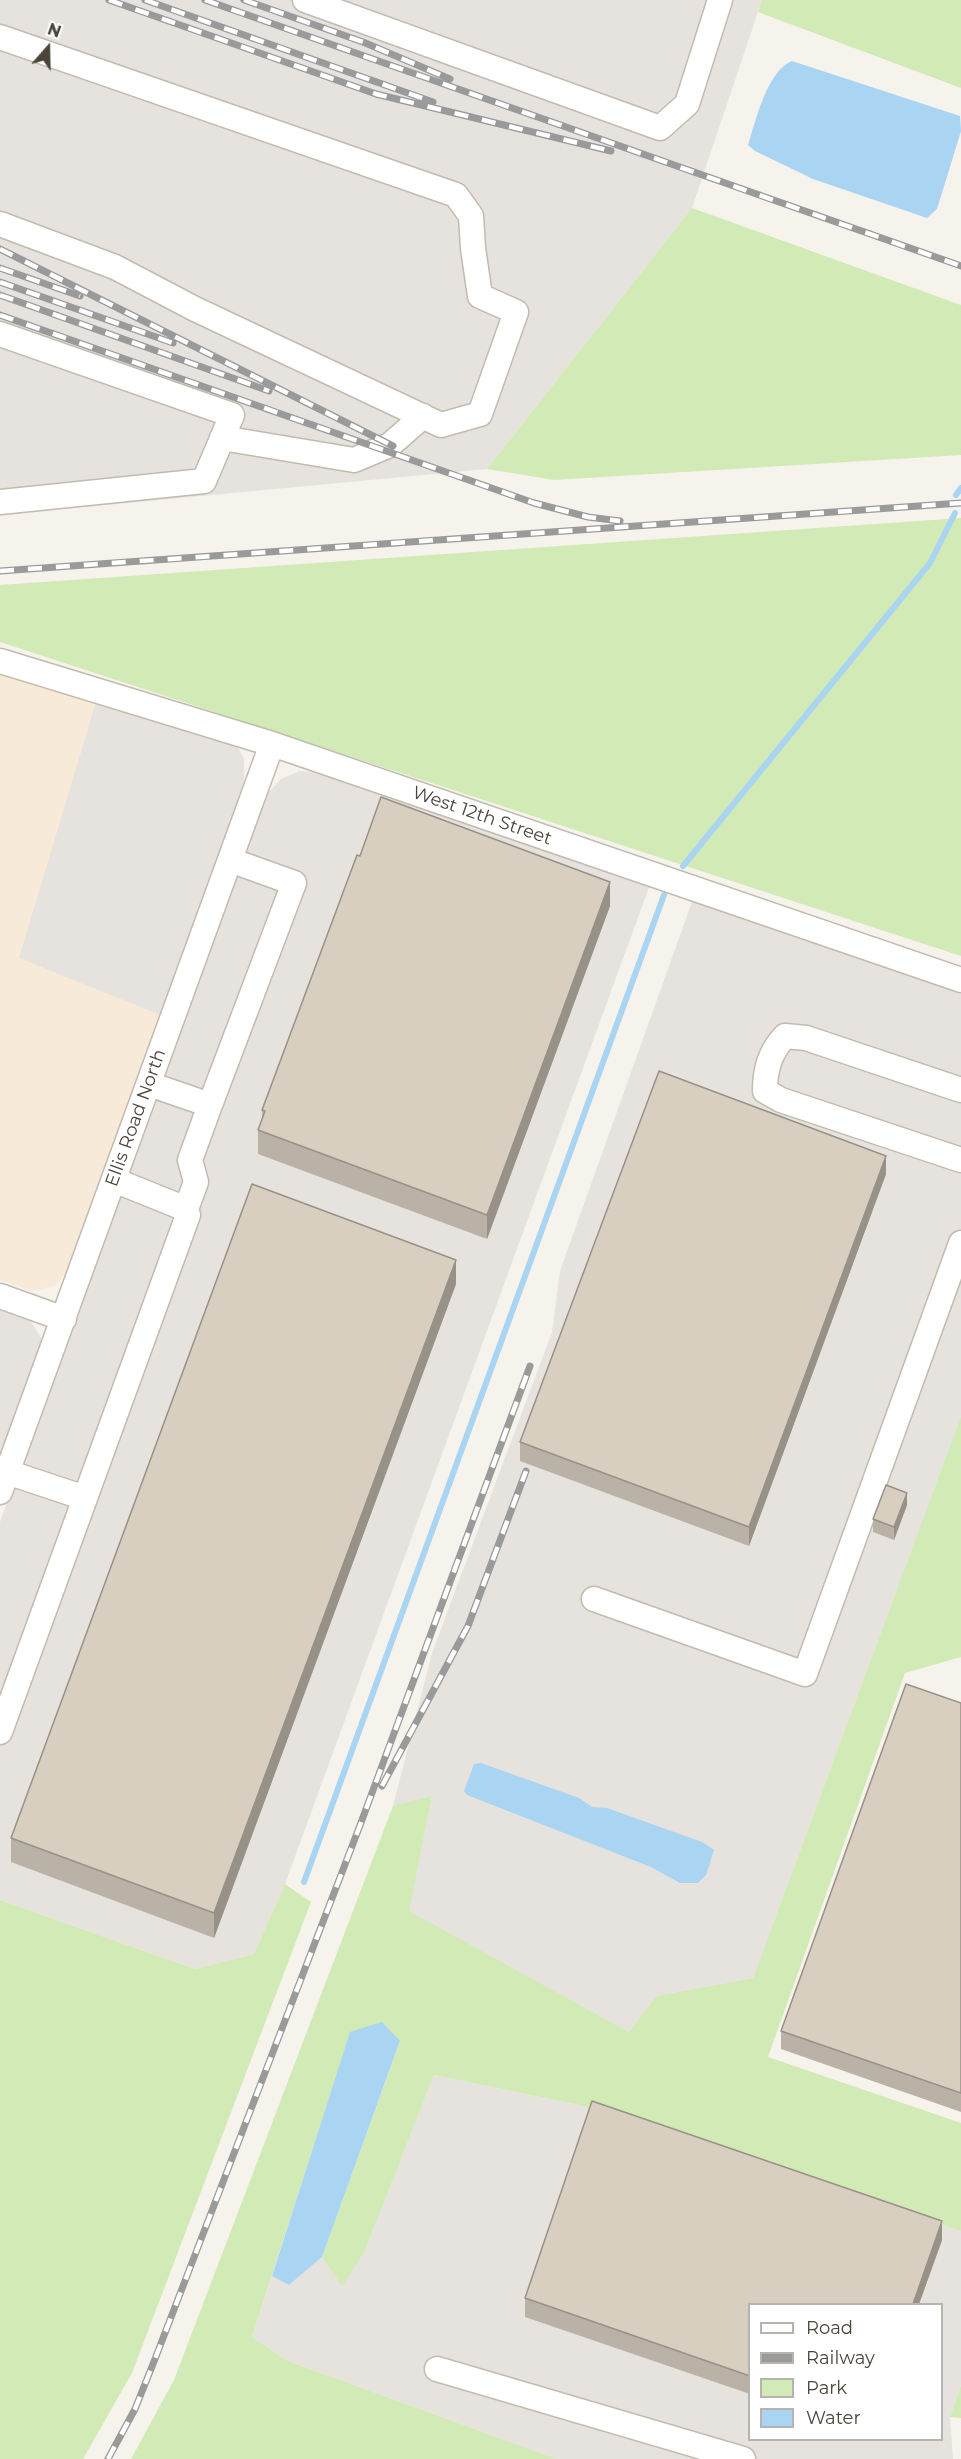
<!DOCTYPE html>
<style>
body{margin:0}
#map{position:relative;width:961px;height:2459px;overflow:hidden;background:#f6f3ec;font-family:Montserrat,sans-serif}
canvas{display:block}
.legend{position:absolute;left:748px;top:2303px;width:195px;height:138px;box-sizing:border-box;background:#fff;border:2px solid #b7b4b0;margin:0;padding:8px 10px;list-style:none;font-size:18px;color:#4b4439}
.legend li{display:flex;align-items:center;gap:12px;height:30px}
.legend b{width:30px;border:2px solid #b7b4b0}
.north{position:absolute;left:18px;top:18px;width:60px;height:60px;-webkit-text-stroke:4px #fff;paint-order:stroke;rotate:20deg;font-size:16px;font-weight:700;line-height:24px;text-align:center;color:#4b4439}
.north::after{content:'';display:block;margin:auto;width:21px;height:27px;background:#4b4439;clip-path:polygon(50% 0,100% 100%,50% 72%,0 100%)}
</style>
<div id="map">
<canvas width="961" height="2459"></canvas>
<ul class="legend">
<li><b style="height:8px;background:#fff"></b>Road</li>
<li><b style="height:8px;background:#9a9a9a"></b>Railway</li>
<li><b style="height:16px;background:#d2eab5"></b>Park</li>
<li><b style="height:16px;background:#a9d4f2"></b>Water</li>
</ul>
<div class="north">N</div>
</div>
<script>
const context = document.querySelector('canvas').getContext('2d');
context.lineJoin = 'round';
function paint(path, color) {
  context.fillStyle = color;
  context.fill(path, 'evenodd');
}
function strokePath(path, color, width, dash) {
  context.strokeStyle = color;
  context.lineWidth = width;
  context.lineCap = dash ? 'butt' : 'round';
  context.setLineDash(dash || []);
  context.stroke(path);
}
function write(font, color, halo, rows, align = 'center') {
  context.font = font + ' Montserrat,sans-serif';
  context.lineWidth = 5;
  context.setLineDash([]);
  context.textBaseline = 'middle';
  context.strokeStyle = halo;
  context.fillStyle = color;
  for (const [text, x, y, turn = 0] of rows) {
    context.save();
    context.translate(x, y);
    context.rotate((+turn || 0) * Math.PI / 180);
    context.textAlign = isNaN(turn) ? turn : align;
    if (halo) context.strokeText(text, 0, 0);
    context.fillText(text, 0, 0);
    context.restore();
  }
}
paint(new Path2D(`
 M0 671 97 699 163 1016 70 1268 55 1286 31 1291 0 1280Z`), '#f7ead8');
paint(new Path2D(`
 M0 0H762L692 208 487 469 0 515Z
 M97 699 236 744 244 759V785L163 1016 19 958Z
 M300 771 333 774 651 882 285 1884 254 1954 195 1969 0 1900V1522L259 816 269 792 281 779Z
 M693 899 961 993V1416L753 1978 656 1996 629 2032 408 1911 432 1797 393 1806 432 1653 552 1332 560 1271Z
 M0 1309 30 1320 41 1338 39 1355 0 1458Z
 M434 2075 579 2105 961 2231V2385L950 2417 953 2459H557L288 2361 252 2337 272 2276 289 2285 322 2257 342 2285 364 2253ZM750 2304H942V2440H750Z`), '#e6e2dd');
paint(new Path2D(`
 M762 0H961V88L758 12Z
 M692 208 961 305V455L554 480 487 469Z
 M961 518V956L0 642V585Z
 M961 1416V1657L905 1673 768 2057 961 2123V2231L579 2105 434 2075 364 2253 342 2286 322 2257 400 2042 350 2033 252 2337 288 2361 557 2459H131L174 2380 393 1806 432 1796 409 1911 629 2032 656 1996 753 1978Z
 M285 1884 311 1902 132 2373 83 2459H0V1900L195 1969 254 1954Z
 M961 2385V2418L950 2417Z`), '#d2eab5');
paint(new Path2D(`
 M792 61 960 116 961 131 937 209 927 218 813 179 755 151 748 145C756 120 767 71 792 61Z
 M481 1763 579 1798 592 1807 607 1808 702 1842 714 1850 706 1875 698 1883H680L651 1867 467 1795 464 1791 474 1764Z
 M382 2022 400 2041 322 2257 289 2285 272 2276 350 2032Z`), '#a9d4f2');
strokePath(new Path2D(`
 M956 495 961 488
 M683 866 930 563 955 513
 M304 1882 664 895`), '#a9d4f2', 6);
const minor = new Path2D(`
 M305 0 660 128 687 104 720 0
 M0 37 456 195 471 216 473 248 480 296 516 312 480 414 441 425 195 309 115 267 0 224
 M0 334 232 415 204 481 0 502
 M222 438 354 460 390 445 423 416
 M0 661 272 744 961 980
 M149 1084 210 1105 294 883 230 860
 M961 1090 806 1038 785 1036C770 1052 765 1069 765 1091L781 1100 961 1160
 M186 1209 196 1182 190 1160 210 1105
 M0 1296 64 1319
 M7 1472 85 1498
 M0 1492 272 744
 M594 1599 805 1674 961 1243
 M0 1732 188 1215 186 1209 114 1180
 M437 2369 743 2459`);
strokePath(minor, '#c2bbae', 27);
strokePath(minor, '#fff', 24);
const rail = new Path2D(`
 M109 0 376 94 611 151
 M145 0 433 102
 M205 0 961 266
 M244 0 363 42 450 79
 M0 249 393 446
 M0 268 80 296
 M0 282 173 343
 M0 295 269 391
 M0 315 534 503 588 517 620 521
 M0 571 961 503
 M382 1786 468 1626 526 1471
 M108 2459 135 2409 155 2359 359 1828 530 1366`);
strokePath(rail, '#9a9a9a', 7);
strokePath(rail, '#fff', 4.5, [14]);
paint(new Path2D(`
 M610 906 487 1239 258 1154V1130L262 1120V1110Z
 M886 1174 749 1546 520 1461V1442Z
 M456 1284 214 1938 11 1862V1838Z
 M907 1505 894 1540 873 1532V1519Z
 M961 1703V2112L781 2049V2031Z
 M942 2240 919 2304H750V2394L525 2317V2298Z`), '#bab2a6');
paint(new Path2D(`
 M610 882V906L487 1239V1215Z
 M886 1156V1174L749 1546V1527Z
 M456 1260V1284L214 1938V1913Z
 M907 1493V1505L894 1540V1527Z
 M942 2221V2240L919 2304H913Z`), '#979187');
const building = new Path2D(`
 M381 797 610 882 487 1215 258 1130 265 1111 262 1110 357 855 360 856Z
 M659 1071 886 1156 749 1527 520 1442Z
 M252 1184 456 1260 214 1913 11 1838Z
 M886 1485 907 1493 894 1527 873 1519Z
 M906 1684 961 1703V2093L781 2031Z
 M592 2101 942 2221 913 2304H750V2376L525 2298Z`);
paint(building, '#d8cfc1');
strokePath(building, '#979187', 1.5);
write('18px', '#4b4439', '#fff', [
 ["West 12th Street",482,816,19],
 ["Ellis Road North",136,1118,-70]
]);
</script>
